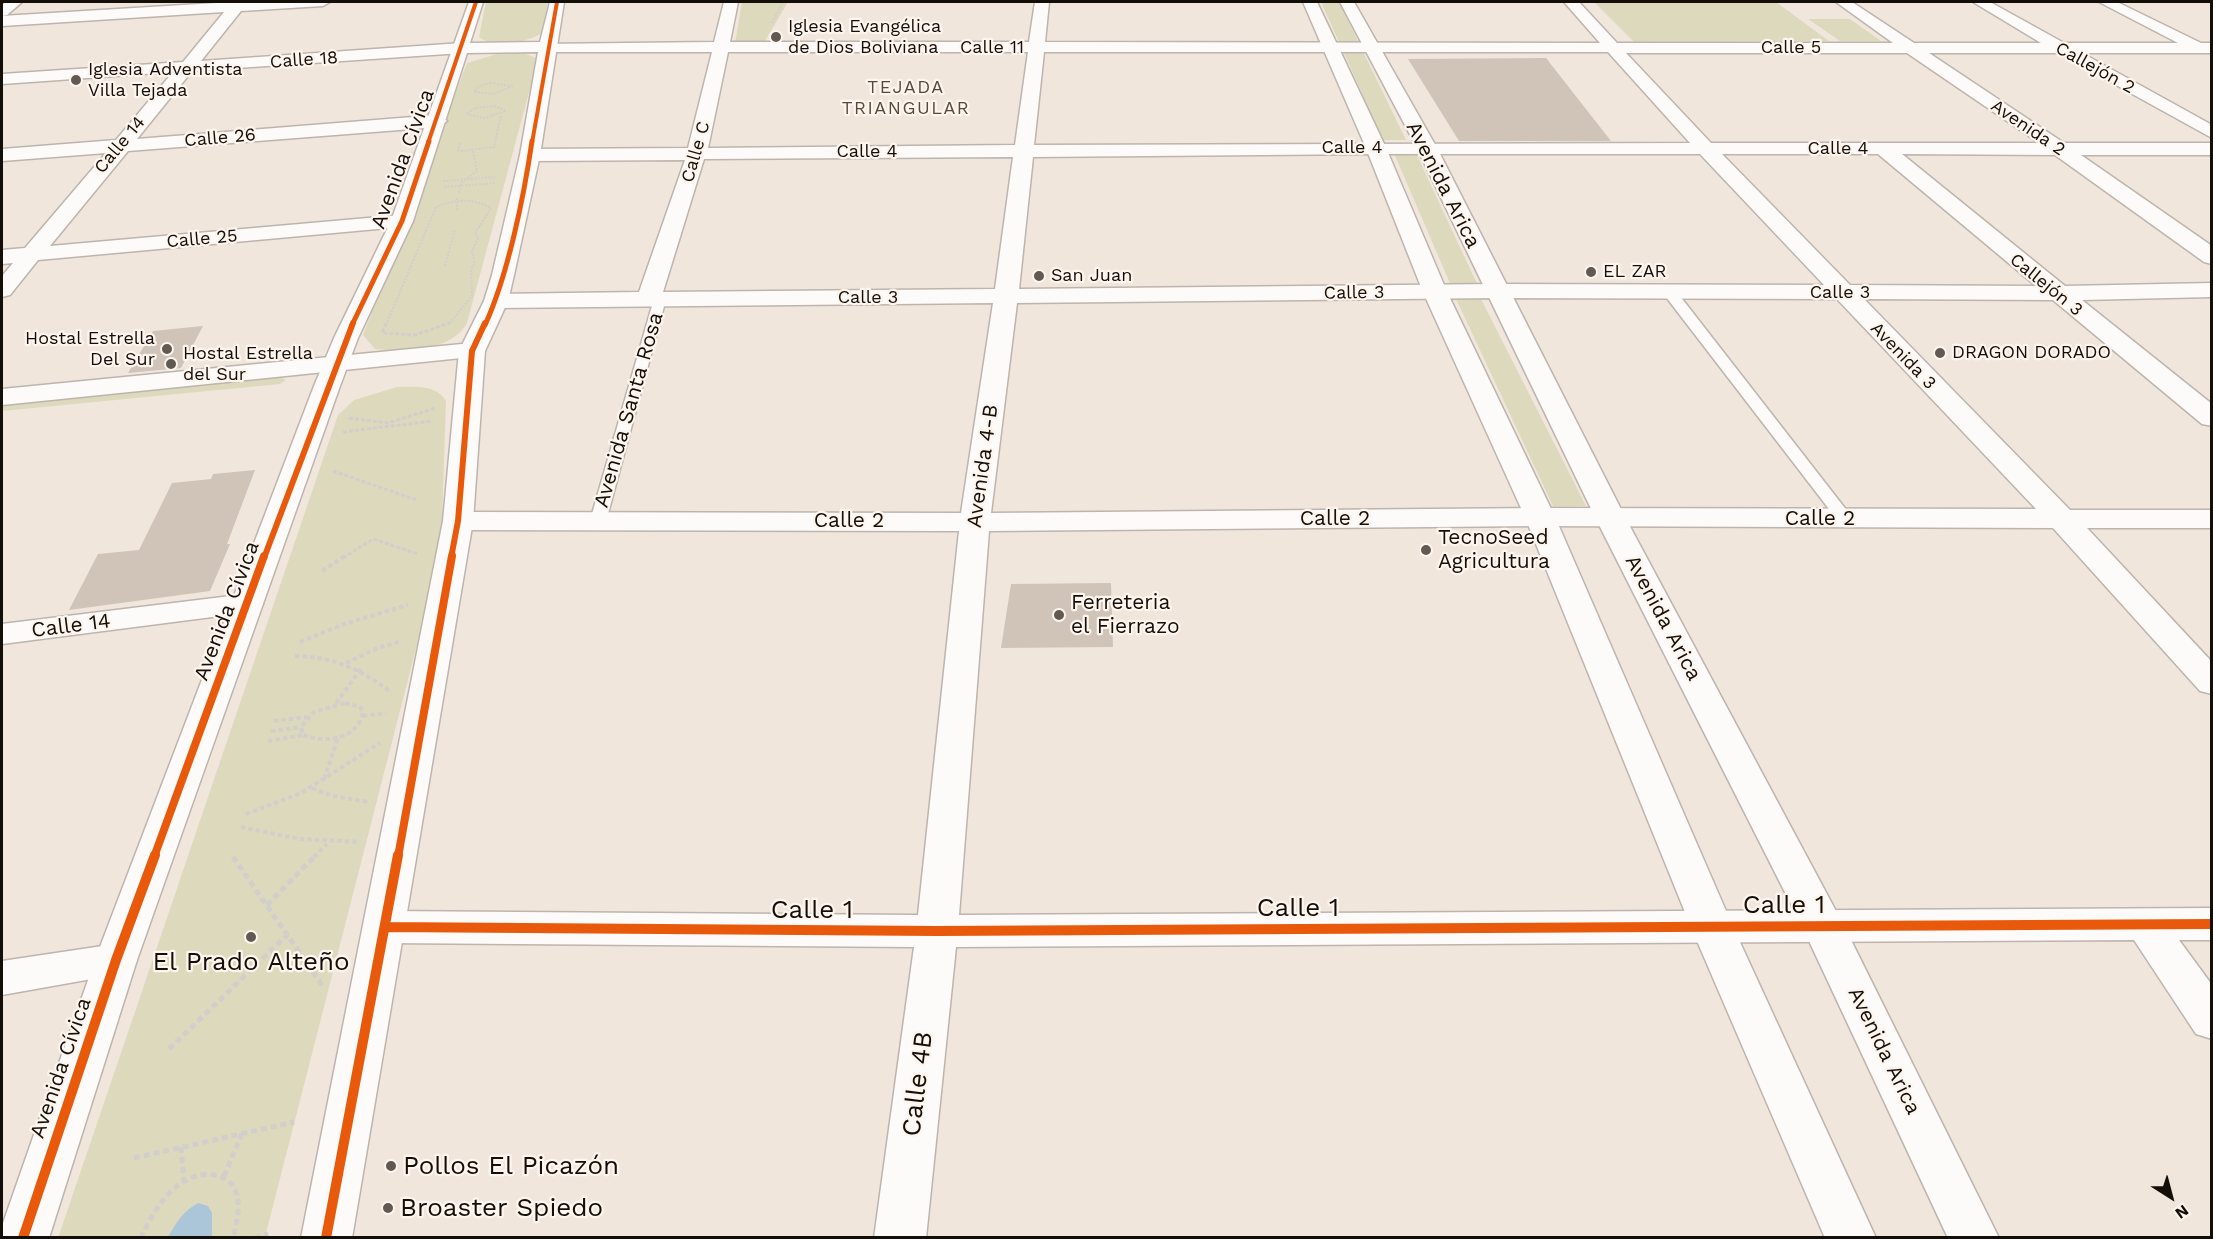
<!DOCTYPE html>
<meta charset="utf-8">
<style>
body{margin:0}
#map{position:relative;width:2213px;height:1239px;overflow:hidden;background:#f1e6dc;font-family:"Work Sans",sans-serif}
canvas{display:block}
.frame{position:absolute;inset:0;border:3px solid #140e08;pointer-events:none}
.north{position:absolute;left:2141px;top:1167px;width:60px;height:60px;-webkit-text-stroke:4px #fdf5ee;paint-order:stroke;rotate:144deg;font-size:16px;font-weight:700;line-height:24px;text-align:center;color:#140e08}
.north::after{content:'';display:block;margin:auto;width:21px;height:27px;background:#140e08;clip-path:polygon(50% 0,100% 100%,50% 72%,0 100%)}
</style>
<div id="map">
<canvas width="2213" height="1239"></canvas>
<div class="frame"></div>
<div class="north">N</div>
</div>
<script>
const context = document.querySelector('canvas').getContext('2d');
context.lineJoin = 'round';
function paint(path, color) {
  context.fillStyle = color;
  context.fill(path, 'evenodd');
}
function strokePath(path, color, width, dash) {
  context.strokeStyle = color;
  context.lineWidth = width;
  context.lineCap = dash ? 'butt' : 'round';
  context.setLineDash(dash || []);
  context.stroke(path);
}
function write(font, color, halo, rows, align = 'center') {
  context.font = font + ' "Work Sans",sans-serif';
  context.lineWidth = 4.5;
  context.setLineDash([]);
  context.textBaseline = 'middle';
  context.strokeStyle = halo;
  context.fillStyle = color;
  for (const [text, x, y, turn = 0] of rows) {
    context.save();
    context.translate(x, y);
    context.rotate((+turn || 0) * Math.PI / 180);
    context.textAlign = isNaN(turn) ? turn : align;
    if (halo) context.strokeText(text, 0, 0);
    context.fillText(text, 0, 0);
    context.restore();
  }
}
paint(new Path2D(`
 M486 2H548L542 33C529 42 493 49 479 37Z
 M742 2H788L762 46 735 43Z
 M1321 2H1339L1406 140H1383Z
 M1594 2H1776L1829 41 1634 42Z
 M1808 19H1850L1881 41H1840Z
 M500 53H524L538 59 467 323C451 352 404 352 375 349L363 335 467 63Z
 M1393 151H1415L1479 288H1452Z
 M1456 299H1481L1586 506H1553Z
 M280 377 286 380 280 384 2 411V405Z
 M397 387C415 387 436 384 446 401L441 551 265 1237 58 1238 338 415 354 400Z`), '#ddd9bd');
paint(new Path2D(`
 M198 1203 208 1206 212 1213V1237H168C176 1223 183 1211 198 1203Z`), '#abc6d8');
paint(new Path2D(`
 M1546 58 1611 141H1459L1408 59Z
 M203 326 181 368 128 373 153 331Z
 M255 470 227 544H230L210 591 69 610 98 554 139 550 172 483 211 479 213 474Z
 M1111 583 1113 647 1001 648 1011 584Z`), '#d0c4b9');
const service = new Path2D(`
 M1671 290 1676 291 1851 516 1853 519 1851 522H1839L1666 297V291Z
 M660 295 666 299 606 521 604 524H592L590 521 654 299Z`);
const minor = new Path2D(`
 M233 2H330L323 6 241 11 201 61 462 43 470 48 462 53 192 71 137 139 438 115 447 121 438 127 128 151 50 246 402 215 410 216 413 221 410 226 38 260 10 295 2 297V276L13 263 2 264V250L25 248 106 153 2 161V149L116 140 173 72 2 84V74L183 62 224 12 2 26V16Z
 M724 2H738L730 42H1029L1035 2H1049L1045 42 1600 43 1564 2H1579L1617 43H1893L1836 2H1852L1914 43H2041L1973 2H1990L2064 43H2178L2099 2H2117L2201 43H2212V53H2082L2212 125V138L2058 53H1929L2064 143H2212V155H2081L2212 246V264L2204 262 2055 155 1902 154 2065 286 2212 283V297L2082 300 2212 404V426L2202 424 2053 300 1864 299 2070 510H2212V528H2087L2212 662V694L2200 691 2053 528 1540 526 989 531 959 915 2212 908V940H2179L2212 985V1039L2196 1034 2134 940 956 947 926 1238H874L914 947 385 943 370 938 364 927 370 916 385 911 918 915 959 531 458 530 447 527 443 521 447 515 458 512 961 513 993 303 496 308 488 306 484 301 488 296 496 294 639 292 685 160 530 161 520 155 530 149 688 148 712 52H547L541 50 539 47 541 44 714 42ZM728 52H1028L1015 145 708 148ZM1044 52H1608L1690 143 1034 145ZM1626 53H1907L2039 143H1711ZM1376 154H1700L1824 285 1496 284 1019 289 1033 157ZM1722 154H1878L2036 286 1850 285ZM1013 157 995 289 663 292 704 159ZM1496 298 1837 299 2036 509 1540 508 991 513 1017 303Z
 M247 594 259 597 263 604 259 611 2 644V624Z
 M116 944 131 948 137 960 131 972 2 995V961Z`);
const tertiary = new Path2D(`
 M6 2H22L7 15 2 16V5Z
 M1303 2H1317L1386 148 1447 292 1555 517 1733 927 1876 1238H1825L1691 927 1525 517 1423 292 1366 148Z
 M1340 2H1354L1437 148 1626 519 1844 926 1999 1238H1948L1802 926 1596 519 1417 148Z`);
const secondary = new Path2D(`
 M472 343 481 346 485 351 481 356 2 405V389Z`);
const primary = new Path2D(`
 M469 2H483L470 43 540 42 550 2H564L540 155 514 275 508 301 485 351 473 521 352 1238H301L443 521 459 351 484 301 492 275 520 155 538 52 467 53 413 221 358 338 340 386 137 960 49 1238H2V1226L95 960 314 386 334 338 391 221Z`);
strokePath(service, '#bdb4ad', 3);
strokePath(minor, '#bdb4ad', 3);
strokePath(tertiary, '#bdb4ad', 3);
strokePath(secondary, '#bdb4ad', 3);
strokePath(primary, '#bdb4ad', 3);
strokePath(new Path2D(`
 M772 23 783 2
 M490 83 512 86 494 94 474 92 479 86Z
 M494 106 506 111 484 118 466 114 475 108Z
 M460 143 458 150 462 151 494 147 501 115
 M473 151 477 171
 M443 181 496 177
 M444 187 496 183
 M445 266 455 229
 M386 325 436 207C456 199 472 198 491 208L475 233 478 238 472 251 475 263 471 269 472 296 448 325`), '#d2cecb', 2, [2, 1.5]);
strokePath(new Path2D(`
 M386 323 382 333 415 335 449 323
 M349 418 388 423 435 408
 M343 432 432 421
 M333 471 417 500
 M343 558 373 539 418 554`), '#d2cecb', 3, [4, 2]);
strokePath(new Path2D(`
 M322 571 345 556
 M300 642 344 624 408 605
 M295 656C334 657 360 669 391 692
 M346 663 378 648 402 641
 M336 703 361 669
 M345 703 360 707 363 711C359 739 326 744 303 735L301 727 314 712Z
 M363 716 386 713
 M274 721 307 717
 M271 731 301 727
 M268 741 303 735
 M324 779 338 738
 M312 788 333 796 369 802
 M246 814 301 793 380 743
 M241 827 300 839 360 842
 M314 857 327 844`), '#d2cecb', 4, [4.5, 3]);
strokePath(new Path2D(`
 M233 857 324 988
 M267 905 316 855
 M169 1049 287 935
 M181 1147 184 1181
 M134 1158 294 1122
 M224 1176 242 1134
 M141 1238C150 1218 163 1194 183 1182 192 1176 204 1173 215 1175 246 1182 239 1214 233 1238
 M255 1238 268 1234`), '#d2cecb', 5, [6, 4]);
paint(service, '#fdfbfa');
paint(minor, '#fdfbfa');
paint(tertiary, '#fdfbfa');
paint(secondary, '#fdfbfa');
paint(primary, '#fdfbfa');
strokePath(new Path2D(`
 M459 193 462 182 477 171
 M457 198V211`), '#d2cecb', 2, [2, 1.5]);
strokePath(new Path2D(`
 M428 143 476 2
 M532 143 557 2`), '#e8590c', 4);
strokePath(new Path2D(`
 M352 325 402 221 429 141
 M485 325C508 275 524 196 532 141`), '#e8590c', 5);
strokePath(new Path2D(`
 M264 558 353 323
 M451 558 458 521 472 351 485 323`), '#e8590c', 6);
strokePath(new Path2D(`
 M154 857 264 556
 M398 857 452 556`), '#e8590c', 8);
strokePath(new Path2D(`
 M385 927 937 931 2212 924
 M23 1238 116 960 155 855
 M326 1238 398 855`), '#e8590c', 10);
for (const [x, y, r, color] of [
 [776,37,6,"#615a52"],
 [76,80,6,"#615a52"],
 [1591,272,6,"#615a52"],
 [1039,276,6,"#615a52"],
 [167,349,6,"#615a52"],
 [1940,353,6,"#615a52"],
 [171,364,6,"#615a52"],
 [1426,550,6,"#615a52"],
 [1059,615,6,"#615a52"],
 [251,937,6,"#615a52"],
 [391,1166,6,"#615a52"],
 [388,1208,6,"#615a52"]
]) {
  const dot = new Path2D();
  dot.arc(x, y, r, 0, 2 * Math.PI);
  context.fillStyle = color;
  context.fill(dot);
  strokePath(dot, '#fdf5ee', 2);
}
write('18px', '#140e08', '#fdf5ee', [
 ["Iglesia Evangélica",788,27],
 ["de Dios Boliviana",788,48],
 ["Iglesia Adventista",88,70],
 ["Villa Tejada",88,91],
 ["EL ZAR",1603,272],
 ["San Juan",1051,276],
 ["Hostal Estrella",155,339,"right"],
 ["Del Sur",155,360,"right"],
 ["DRAGON DORADO",1952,353],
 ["Hostal Estrella",183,354],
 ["del Sur",183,375]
], 'left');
write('18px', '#140e08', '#fdf5ee', [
 ["Calle 11",992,48],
 ["Calle 5",1791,48],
 ["Calle 18",304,60,-4],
 ["Callejón 2",2095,68,29],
 ["Avenida 2",2028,128,34],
 ["Calle 26",220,138,-5],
 ["Calle 14",120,145,-50],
 ["Calle 4",1352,148],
 ["Calle 4",1838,149],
 ["Calle C",696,152,-74],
 ["Calle 4",867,152],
 ["Calle 25",202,239,-5],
 ["Callejón 3",2046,285,39],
 ["Calle 3",1354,293,-1],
 ["Calle 3",1840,293],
 ["Calle 3",868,298],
 ["Avenida 3",1903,356,46]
]);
context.letterSpacing = '1.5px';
write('18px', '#584839', '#fdf5ee', [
 ["TEJADA",906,88],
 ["TRIANGULAR",906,109]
]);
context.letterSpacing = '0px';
write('21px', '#140e08', '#fdf5ee', [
 ["Avenida Cívica",403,159,-70],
 ["Avenida Arica",1443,185,63],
 ["Avenida Santa Rosa",629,410,-74],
 ["Avenida 4-B",983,466,-82],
 ["Calle 2",1335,519],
 ["Calle 2",1820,519],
 ["Calle 2",849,521],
 ["Avenida Cívica",227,611,-69],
 ["Avenida Arica",1663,618,62],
 ["Calle 14",71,626,-7],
 ["Avenida Arica",1884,1051,64],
 ["Avenida Cívica",61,1068,-71]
]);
write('21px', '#140e08', '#fdf5ee', [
 ["TecnoSeed",1438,538],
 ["Agricultura",1438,562],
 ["Ferreteria",1071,603],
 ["el Fierrazo",1071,627]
], 'left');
write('26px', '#140e08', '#fdf5ee', [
 ["Calle 1",1784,905],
 ["Calle 1",1298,908],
 ["Calle 1",812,910],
 ["Calle 4B",918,1084,-83]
]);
write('26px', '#140e08', '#fdf5ee', [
 ["El Prado Alteño",251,962,"center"],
 ["Pollos El Picazón",403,1166],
 ["Broaster Spiedo",400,1208]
], 'left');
</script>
